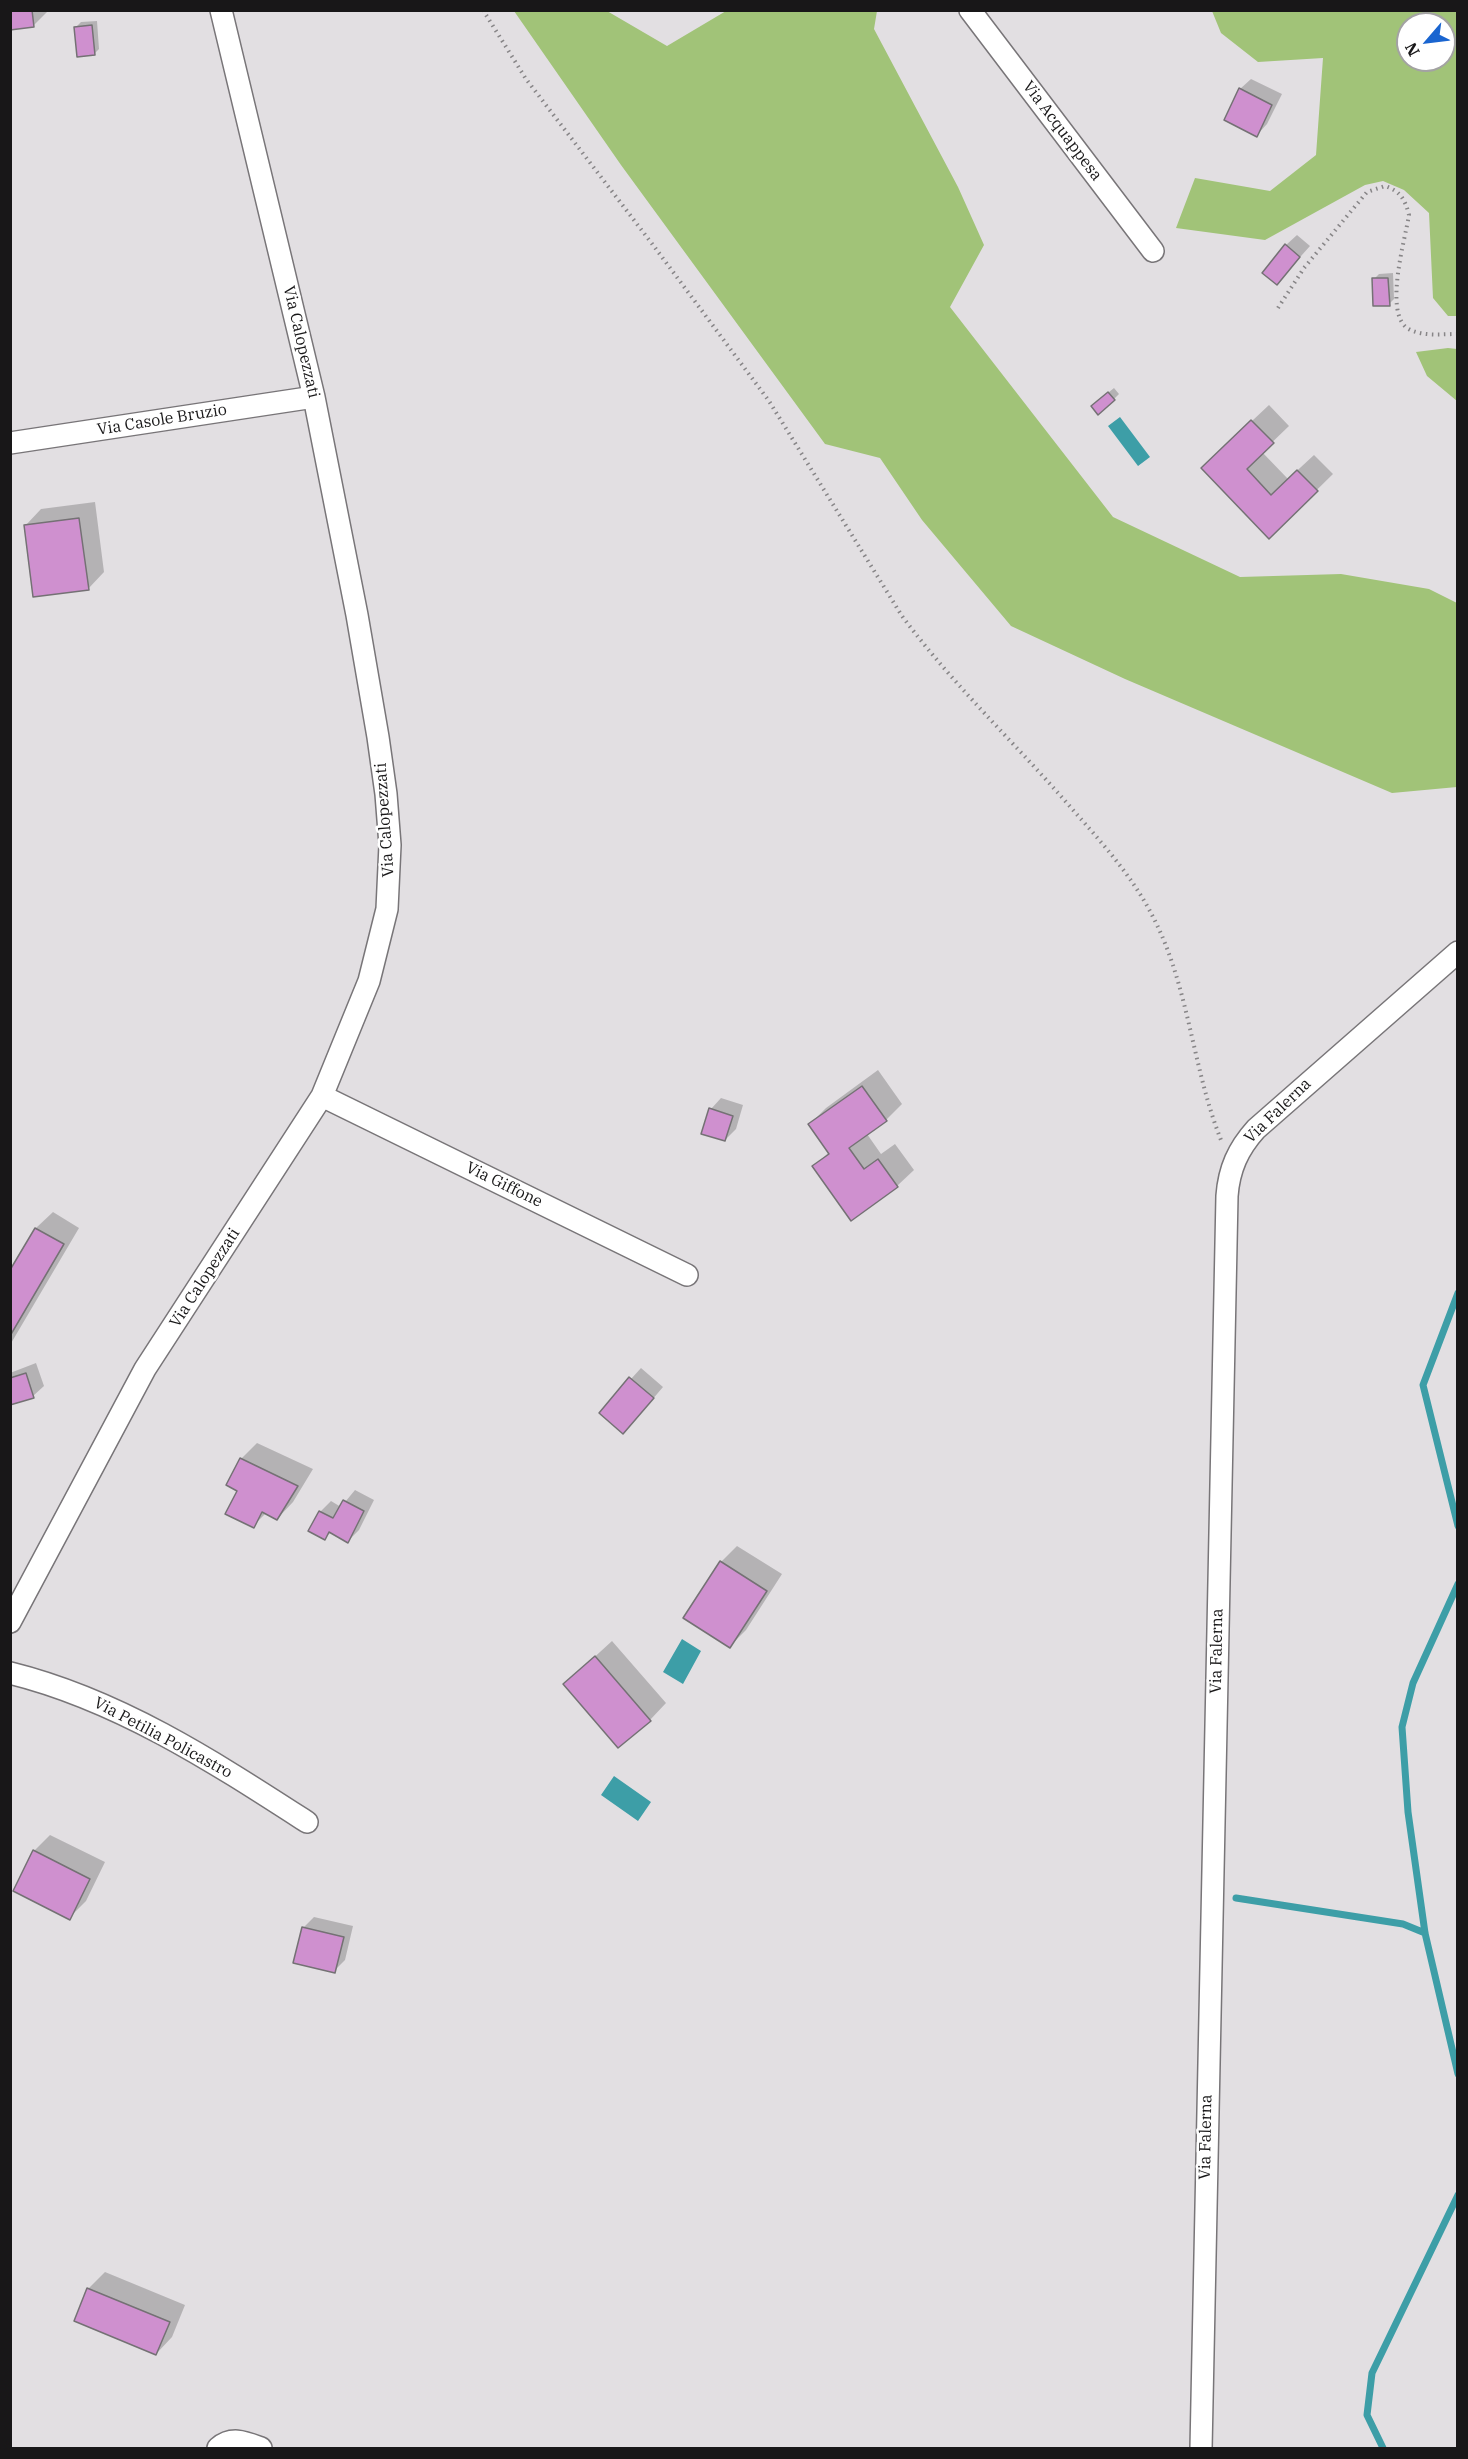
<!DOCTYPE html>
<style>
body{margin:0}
#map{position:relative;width:1468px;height:2459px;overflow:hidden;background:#e2dfe2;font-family:"IBM Plex Serif",serif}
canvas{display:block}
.frame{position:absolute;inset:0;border:12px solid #181718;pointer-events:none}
.north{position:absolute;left:1396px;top:12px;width:60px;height:60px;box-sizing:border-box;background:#fff;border:2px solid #a3a2a3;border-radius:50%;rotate:242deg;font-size:16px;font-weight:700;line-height:24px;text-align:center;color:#181718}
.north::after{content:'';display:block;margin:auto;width:21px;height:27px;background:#1a65d0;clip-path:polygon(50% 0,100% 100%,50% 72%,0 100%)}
</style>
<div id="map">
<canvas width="1468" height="2459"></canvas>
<div class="frame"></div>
<div class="north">N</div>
</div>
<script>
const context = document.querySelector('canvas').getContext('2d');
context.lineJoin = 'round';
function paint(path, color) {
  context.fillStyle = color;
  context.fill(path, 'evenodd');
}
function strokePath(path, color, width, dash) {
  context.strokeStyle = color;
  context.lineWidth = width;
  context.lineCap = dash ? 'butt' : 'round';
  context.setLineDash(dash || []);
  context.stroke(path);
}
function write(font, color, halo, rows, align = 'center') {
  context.font = font + ' "IBM Plex Serif",serif';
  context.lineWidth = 5;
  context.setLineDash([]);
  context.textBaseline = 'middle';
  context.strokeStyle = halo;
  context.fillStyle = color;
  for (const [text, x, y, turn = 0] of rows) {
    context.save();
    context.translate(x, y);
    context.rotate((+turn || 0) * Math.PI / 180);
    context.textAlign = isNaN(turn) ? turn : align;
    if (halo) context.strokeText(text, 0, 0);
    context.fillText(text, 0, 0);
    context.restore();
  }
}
paint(new Path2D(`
 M514 11H607L667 46 726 11H877L874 29 958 187 984 245 950 307 1113 517 1240 577 1341 574 1429 589 1457 603V787L1392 793 1125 679 1011 626 922 520 880 458 825 444 621 165Z
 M1212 11H1457V316H1448L1433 298 1429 213 1404 190 1383 181 1365 185 1265 240 1176 228 1195 178 1270 191 1316 155 1323 58 1258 62 1221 33ZM1408 24H1444V60H1408Z
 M1448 348 1457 349V401L1427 376 1416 352Z`), '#a1c378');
paint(new Path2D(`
 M1120 417 1150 457 1138 466 1108 426Z
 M682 1639 701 1651 683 1684 663 1672Z
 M614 1776 651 1802 638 1821 601 1795Z`), '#3d9ea7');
paint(new Path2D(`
 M10 10H49L33 26Z
 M97 21 99 49 94 54 76 27 81 22Z
 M1251 79 1282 94 1267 124 1257 135 1240 89Z
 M1297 235 1310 246 1277 283 1286 245Z
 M1393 273 1394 299 1389 304 1374 279 1379 274Z
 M1114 388 1119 394 1114 399 1098 401Z
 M1269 405 1289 426 1262 452 1288 479 1314 455 1333 474 1269 537 1219 452Z
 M95 502 104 572 88 589 25 526 41 509Z
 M878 1070 902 1104 886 1120 867 1134 881 1154 895 1144 914 1170 897 1186 851 1219 814 1167 829 1152 810 1124 826 1108Z
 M721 1098 743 1105 736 1129 725 1140 711 1109Z
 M53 1212 79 1228 10 1345V1273L36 1228Z
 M36 1363 44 1386 33 1396 10 1404V1373Z
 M641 1368 663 1387 634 1421 601 1412Z
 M257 1443 313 1469 293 1502 277 1519 266 1513 253 1526 239 1491 241 1459Z
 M355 1490 374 1500 359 1530 348 1541 331 1532 325 1538 320 1512 331 1501 341 1507Z
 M737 1546 782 1574 746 1630 730 1646 721 1562Z
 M612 1641 666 1703 650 1720 565 1684Z
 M50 1835 105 1862 86 1901 69 1918 34 1851Z
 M314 1917 353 1926 345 1960 334 1971 303 1928Z
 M105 2272 185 2305 172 2337 156 2354 76 2320 89 2288Z`), '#0003');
strokePath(new Path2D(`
 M1458 1293 1423 1385 1458 1526
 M1458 1584 1413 1683 1402 1727 1408 1812 1425 1933 1458 2074
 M1236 1898 1403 1924 1425 1933
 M1383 2448 1367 2415 1372 2373 1458 2195`), '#3d9ea7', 7);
const building = new Path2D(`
 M10 10H32L34 27 10 30Z
 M92 25 95 55 77 57 74 27Z
 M1239 88 1272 105 1257 137 1224 120Z
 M1285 244 1300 257 1277 285 1262 273Z
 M1372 278H1388L1390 306H1373Z
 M1108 392 1115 400 1098 415 1091 406Z
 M1251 420 1274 443 1247 469 1271 495 1297 470 1318 491 1269 539 1201 468Z
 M79 518 89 590 33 597 24 525Z
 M862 1086 887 1121 849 1148 864 1169 878 1159 898 1187 851 1221 812 1166 829 1154 808 1124Z
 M709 1108 733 1116 725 1141 701 1134Z
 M35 1228 64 1244 10 1336V1270Z
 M26 1373 34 1398 10 1405V1378Z
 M629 1377 654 1398 623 1434 599 1413Z
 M240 1458 298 1486 277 1520 262 1512 254 1528 225 1514 237 1491 226 1485Z
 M343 1500 364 1511 348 1543 329 1532 325 1540 308 1531 319 1511 333 1518Z
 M720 1561 767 1591 730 1648 683 1618Z
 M595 1656 651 1721 618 1748 563 1684Z
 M33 1850 90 1879 70 1920 13 1891Z
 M302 1927 344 1937 335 1973 293 1963Z
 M87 2288 170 2322 156 2355 74 2321Z`);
paint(building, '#cf90cf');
strokePath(building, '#747174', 1.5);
const street = new Path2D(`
 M970 10 1153 251
 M10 443 314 397
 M322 1096 687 1275
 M10 1622 145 1369 322 1096 369 981 387 909 390 845 386 794 378 737 357 615 314 397 221 10
 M10 1673C119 1700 214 1762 307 1822
 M218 2448C232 2436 245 2442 261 2448
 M1201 2448 1227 1196C1229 1169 1238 1149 1256 1129L1458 952`);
strokePath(street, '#787578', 24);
strokePath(new Path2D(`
 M483 10 526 79 653 245 769 401 902 616C954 686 1017 745 1073 810 1102 843 1132 876 1152 915 1189 985 1192 1067 1221 1140
 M1278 308 1304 268 1367 192 1385 186C1400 191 1405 199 1409 215 1405 240 1384 311 1407 328 1421 337 1442 334 1458 334`), '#878587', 4, [1.5, 4.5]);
strokePath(street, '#fff', 21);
write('16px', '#181718', '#fff', [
 ["Via Acquappesa",1062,131,53],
 ["Via Calopezzati",301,342,77],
 ["Via Casole Bruzio",162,420,-9],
 ["Via Calopezzati",385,820,-94],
 ["Via Falerna",1278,1111,-44],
 ["Via Giffone",504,1185,26],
 ["Via Calopezzati",205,1278,-57],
 ["Via Falerna",1217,1651,-89],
 ["Via Petilia Policastro",163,1738,28],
 ["Via Falerna",1206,2137,-89]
]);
</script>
